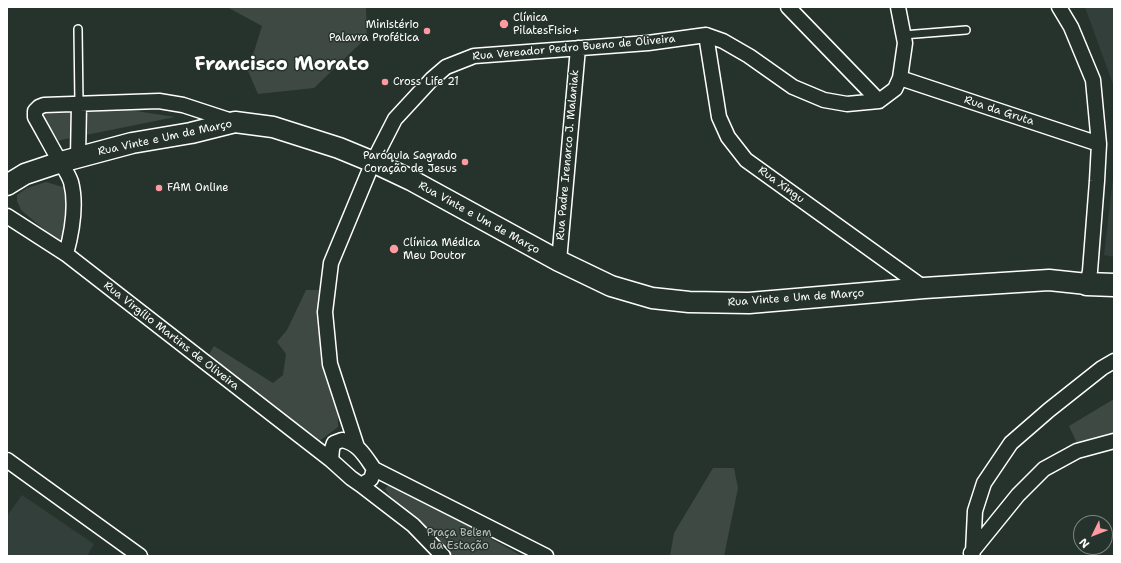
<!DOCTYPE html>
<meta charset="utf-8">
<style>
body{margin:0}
#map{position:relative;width:1121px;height:563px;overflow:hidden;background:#26332d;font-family:"Shantell Sans",sans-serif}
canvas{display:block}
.frame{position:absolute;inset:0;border:8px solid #fff;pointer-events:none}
.north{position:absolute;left:1073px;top:515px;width:40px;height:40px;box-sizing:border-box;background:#26332d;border:1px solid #7d8581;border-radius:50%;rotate:227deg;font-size:11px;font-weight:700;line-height:16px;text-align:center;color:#fff}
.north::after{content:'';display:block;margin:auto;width:14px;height:18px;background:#ff9aa2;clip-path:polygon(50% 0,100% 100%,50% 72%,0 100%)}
</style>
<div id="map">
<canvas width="1121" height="563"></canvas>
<div class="frame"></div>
<div class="north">N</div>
</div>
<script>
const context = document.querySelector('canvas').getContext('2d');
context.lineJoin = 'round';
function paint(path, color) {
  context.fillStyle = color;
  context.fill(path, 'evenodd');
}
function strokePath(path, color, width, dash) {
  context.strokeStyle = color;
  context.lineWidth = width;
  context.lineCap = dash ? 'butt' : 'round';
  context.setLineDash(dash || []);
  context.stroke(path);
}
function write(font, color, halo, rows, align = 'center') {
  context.font = font + ' "Shantell Sans",sans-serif';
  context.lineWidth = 3;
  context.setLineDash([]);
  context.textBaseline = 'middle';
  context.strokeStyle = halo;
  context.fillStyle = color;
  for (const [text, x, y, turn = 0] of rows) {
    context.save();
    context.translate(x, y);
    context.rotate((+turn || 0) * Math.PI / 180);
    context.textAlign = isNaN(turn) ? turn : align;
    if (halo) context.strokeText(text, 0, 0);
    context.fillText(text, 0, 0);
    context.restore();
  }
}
paint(new Path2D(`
 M1085 7H1114V87Z
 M1114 170V257L1104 255Z
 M22 495 94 544 87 556H7V516Z`), '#333f3a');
paint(new Path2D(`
 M227 7H366L367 37 314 88 258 94 248 71 262 26Z
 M43 110H129L175 117 56 141 45 129Z
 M46 182 63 187 68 215 61 244 21 210 17 201V195L27 188Z
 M306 290H323L321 348 338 412V427L318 442 207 358 214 346 273 383 283 375 286 354 277 342 287 330Z
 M1114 399V436L1077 443 1069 426Z
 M713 468H734L738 488 724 556H670L674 533Z
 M390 484 394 485 522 556H452L390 496 385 489Z`), '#3e4944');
const service = new Path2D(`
 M78 29 79 104
 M903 35 966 30`);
const minor = new Path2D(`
 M788 7 879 101
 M1059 7 1071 27 1093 80 1099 144 1097 181 1090 271 1087 284
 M706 35 719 117 728 137 746 160 924 288
 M900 78 1099 144
 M879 101 895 89 900 78 905 43 898 7
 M78 158 79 104
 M7 216 66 254 331 460
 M66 254C72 232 77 205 71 182 68 173 63 167 59 160 51 146 43 131 35 117V111L39 107 44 105 159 101 183 105 235 122
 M559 261 578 48
 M342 440C358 443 365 456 374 469L371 479 361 485 351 478 331 460 332 449 334 443Z
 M357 447 330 364 325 312 331 263 373 162 395 119 432 79 446 67 474 56 648 43 706 35 723 41 749 56 793 87 824 100 847 104 879 101
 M7 460 140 556
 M374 469 546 556
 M361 485 413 525 443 556
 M973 552 975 511 984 483 1011 443 1049 410 1102 368 1114 361
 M971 553 1018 495 1044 469 1077 451 1114 441`);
const secondary = new Path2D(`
 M7 185 25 174 61 162 132 143 191 133 235 122 273 127 339 148 373 162 411 180 559 261 611 286 652 298 689 302 749 303 924 288 1049 280 1087 284`);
const primary = new Path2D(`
 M1087 284 1114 285`);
strokePath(service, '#fff', 10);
strokePath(minor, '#fff', 17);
strokePath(secondary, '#fff', 23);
strokePath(primary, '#fff', 25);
strokePath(service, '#26332d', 7);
strokePath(minor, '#26332d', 14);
strokePath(secondary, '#26332d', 20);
strokePath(primary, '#26332d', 22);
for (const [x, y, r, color] of [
 [504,24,5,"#ff9aa2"],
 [427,31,4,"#ff9aa2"],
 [385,82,4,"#ff9aa2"],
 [465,162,4,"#ff9aa2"],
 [159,188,4,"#ff9aa2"],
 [394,249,5,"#ff9aa2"]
]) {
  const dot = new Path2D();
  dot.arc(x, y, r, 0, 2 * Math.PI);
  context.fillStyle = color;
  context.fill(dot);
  strokePath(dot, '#26332d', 1.5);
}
write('11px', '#fff', '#26332d', [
 ["Clínica",513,18],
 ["PilatesFisio+",513,31],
 ["Ministério",419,25,"right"],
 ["Palavra Profética",419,38,"right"],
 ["Cross Life 21",393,82],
 ["Paróquia Sagrado",457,156,"right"],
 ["Coração de Jesus",457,169,"right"],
 ["FAM Online",167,188],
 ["Clínica Médica",403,243],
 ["Meu Doutor",403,256]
], 'left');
write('11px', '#fff', '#26332d', [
 ["Rua Vereador Pedro Bueno de Oliveira",574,48,-5],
 ["Rua da Gruta",999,111,18],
 ["Rua Vinte e Um de Março",165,138,-12],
 ["Rua Padre Irenarco J. Malaniak",568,155,-85],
 ["Rua Xingu",781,185,36],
 ["Rua Vinte e Um de Março",479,218,29],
 ["Rua Vinte e Um de Março",796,298,-4],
 ["Rua Virgílio Martins de Oliveira",171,336,38]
]);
write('11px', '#bbbfbe', '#26332d', [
 ["Praça Belem",459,533],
 ["da Estação",459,546]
]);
write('bold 19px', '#fff', '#26332d', [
 ["Francisco Morato",282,65]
]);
</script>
